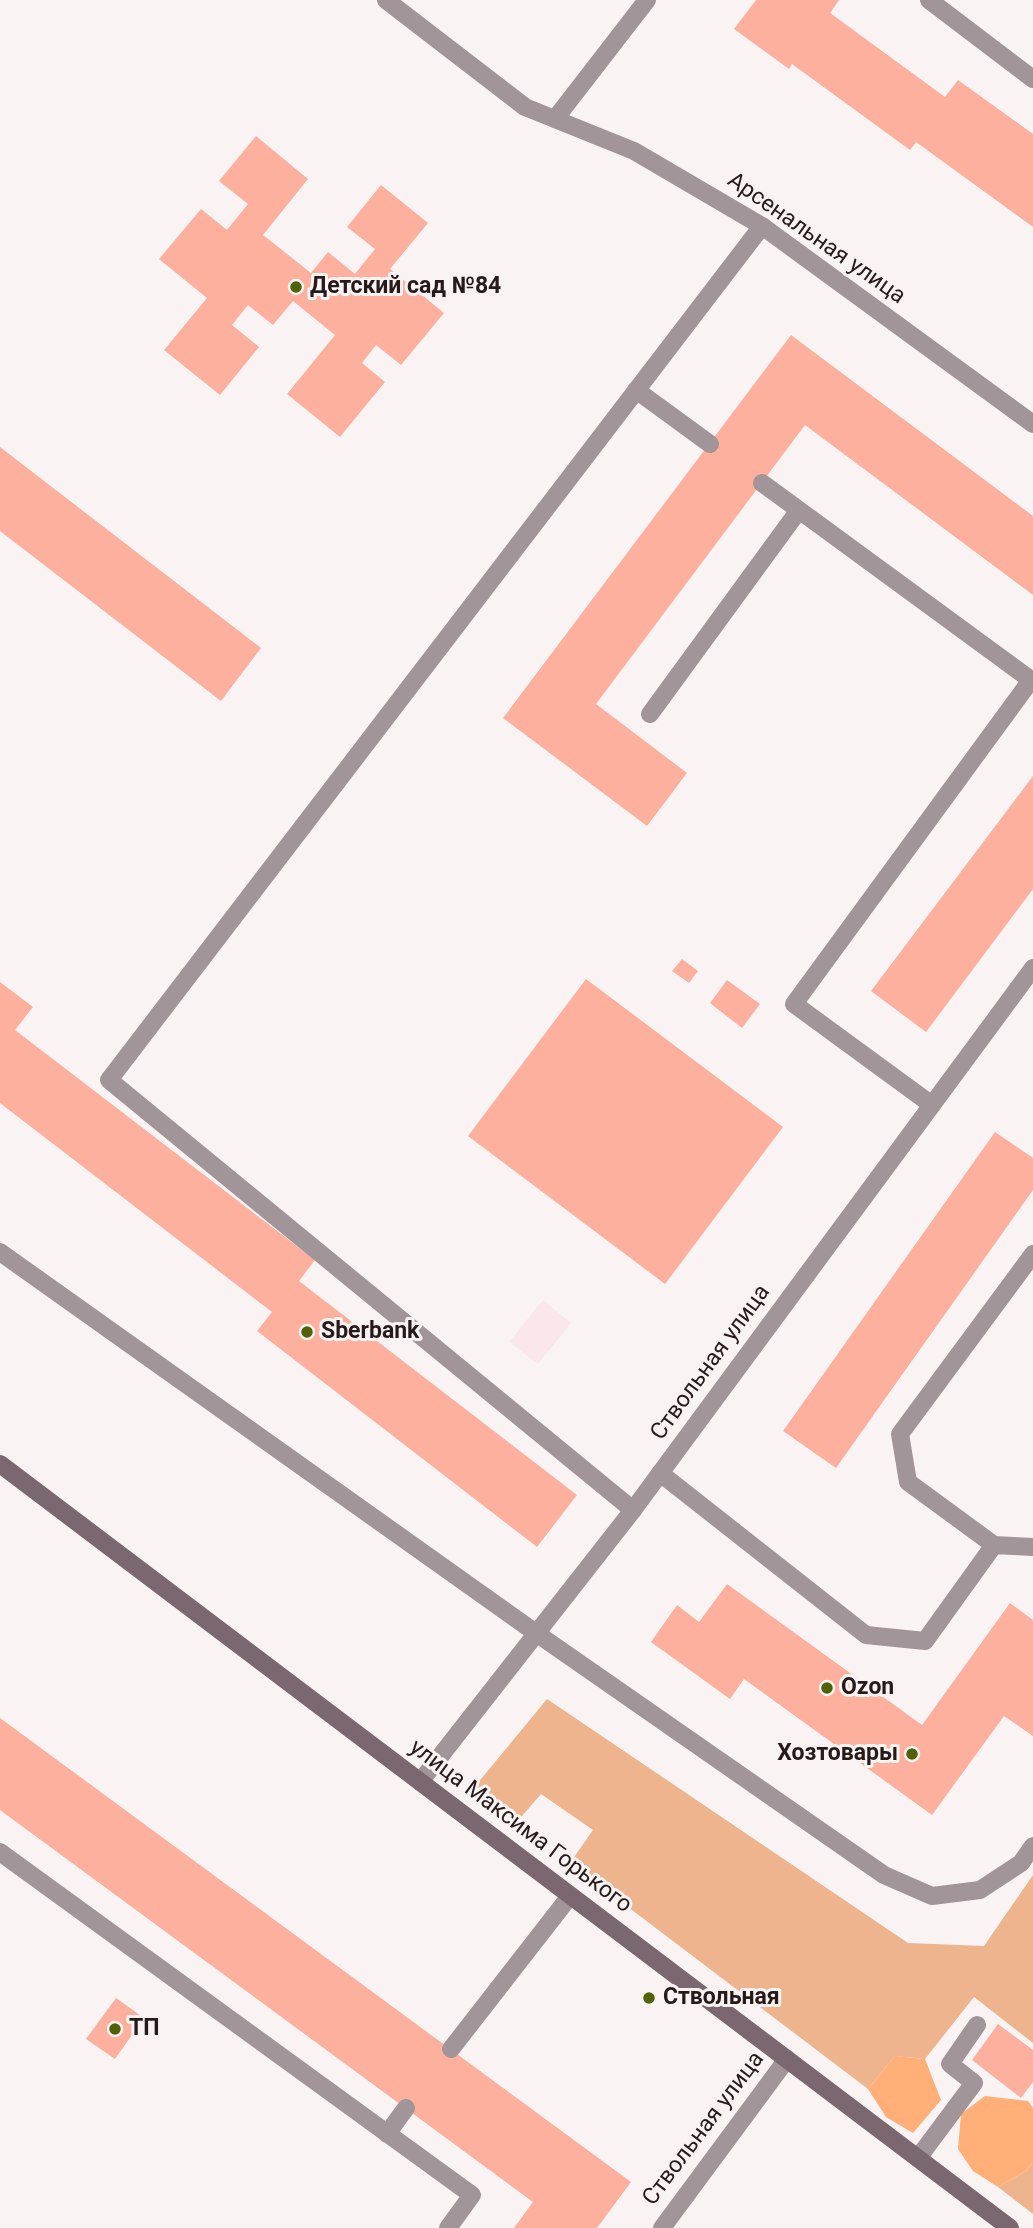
<!DOCTYPE html>
<html>
<head>
<meta charset="utf-8">
<style>
	body { margin:0 }
	canvas { display:block; background:#faf3f3 }
</style>
</head>
<body>
<canvas width="1033" height="2228"></canvas>
<script>
const context = document.querySelector('canvas').getContext('2d');
context.lineJoin = 'round';
function paint(path, color) {
  context.fillStyle = color;
  context.fill(path, 'evenodd');
}
function strokePath(path, color, width, dash) {
  context.strokeStyle = color;
  context.lineWidth = width;
  context.lineCap = dash ? 'butt' : 'round';
  context.setLineDash(dash || []);
  context.stroke(path);
}
function drawText(font, color, halo, rows, align = 'center') {
  context.font = font + ' Roboto,sans-serif';
  context.lineWidth = 6;
  context.setLineDash([]);
  context.textBaseline = 'middle';
  context.strokeStyle = halo;
  context.fillStyle = color;
  for (const [text, x, y, turn = 0] of rows) {
    context.save();
    context.translate(x, y);
    context.rotate((+turn || 0) * Math.PI / 180);
    context.textAlign = isNaN(turn) ? turn : align;
    if (halo) context.strokeText(text, 0, 0);
    context.fillText(text, 0, 0);
    context.restore();
  }
}
const built = new Path2D(`
	M543 1300 571 1323 538 1364 509 1342Z`);
const green = new Path2D(`
	M547 1699 908 1943 984 1946 1033 1875V2043L974 1997 925 2059 895 2056 868 2089 570 1863 593 1830 541 1794 516 1823 472 1790Z
	M1033 2162V2214L998 2187 1026 2171Z`);
const forest = new Path2D(`
	M895 2056 925 2059 941 2100 913 2133 886 2117 868 2089Z
	M985 2096 1028 2101 1033 2108V2162L1026 2171 998 2187 973 2171 958 2149 961 2114Z`);
const building = new Path2D(`
	M756 0H839L830 13 945 97 958 80 1033 134V227L916 142 910 150 792 64 789 69 734 29Z
	M256 136 308 179 263 235 311 273 328 252 355 274 375 249 347 227 381 185 428 223 390 269 444 313 401 365 376 345 362 363 385 382 340 437 287 394 335 335 293 301 273 325 248 305 232 325 259 347 220 395 164 350 207 298 159 259 201 209 227 230 248 204 219 181Z
	M791 335 1033 516V595L805 425 596 704 687 773 647 826 503 718Z
	M0 447 261 648 221 701 0 531Z
	M1033 776V889L926 1032 871 991Z
	M682 959 698 971 689 983 672 971Z
	M586 979 783 1127 665 1284 468 1136Z
	M727 980 760 1004 742 1028 710 1003Z
	M0 982 33 1007 15 1030 315 1260 299 1281 577 1495 537 1547 257 1331 272 1312 0 1103Z
	M995 1132 1033 1158V1190L836 1468 783 1431Z
	M727 1584 922 1725 1010 1603 1033 1620V1736L1004 1716 932 1815 744 1679 730 1699 651 1642 677 1605 699 1622Z
	M0 1718 631 2182 597 2228H514L533 2202 0 1810Z
	M116 1998 144 2018 115 2059 86 2039Z
	M998 2024 1033 2050V2082L1021 2098 972 2060Z`);
const lane = new Path2D(`
	M929 0 1033 79
	M555 119 647 0
	M636 390 710 444
	M762 483 799 510
	M650 714 799 510 1031 680 794 1004 932 1105
	M0 1252 536 1633 884 1875 932 1896 980 1890 1021 1863 1033 1846
	M660 1473 866 1635 925 1641 994 1545 908 1482 900 1434 1033 1254
	M633 1510 109 1080 762 226
	M994 1545 1033 1547
	M0 1852 472 2195 448 2228
	M451 2049 570 1896
	M387 2134 406 2108
	M918 2158 974 2083 950 2064 977 2025`);
const street = new Path2D(`
	M386 0 525 107 634 151 762 226 1033 424
	M420 1782 633 1510 1033 968
	M662 2228 787 2059`);
const secondary = new Path2D(`
	M0 1464 1010 2228`);
const markers = [
	[296,287,7,"#516105"],
	[307,1332,7,"#516105"],
	[827,1688,7,"#516105"],
	[912,1754,7,"#516105"],
	[649,1998,7,"#516105"],
	[115,2029,7,"#516105"]
];
const streetNames = [
	["Арсенальная улица",816,239,35],
	["Ствольная улица",711,1363,-54],
	["улица Максима Горького",520,1827,37],
	["Ствольная улица",704,2129,-53]
];
const poiNames = [
	["Детский сад №84",310,287],
	["Sberbank",321,1332],
	["Ozon",841,1688],
	["Хозтовары",898,1754,"right"],
	["Ствольная",663,1998],
	["ТП",129,2029]
];
paint(built, '#f9e7e9');
paint(green, '#eeb48d');
paint(forest, '#ffaf77');
paint(building, '#fdb09e');
strokePath(lane, '#a2959a', 18);
strokePath(street, '#a2959a', 18);
strokePath(secondary, '#7a676f', 18);
for (const [x, y, r, color] of markers) {
  const dot = new Path2D();
  dot.arc(x, y, r, 0, 2 * Math.PI);
  context.fillStyle = color;
  context.fill(dot);
  strokePath(dot, '#faf3f3', 2.5);
}
drawText('23px', '#271a1b', '#faf3f3', streetNames);
drawText('bold 23px', '#271a1b', '#faf3f3', poiNames, 'left');
</script>
</body>
</html>
